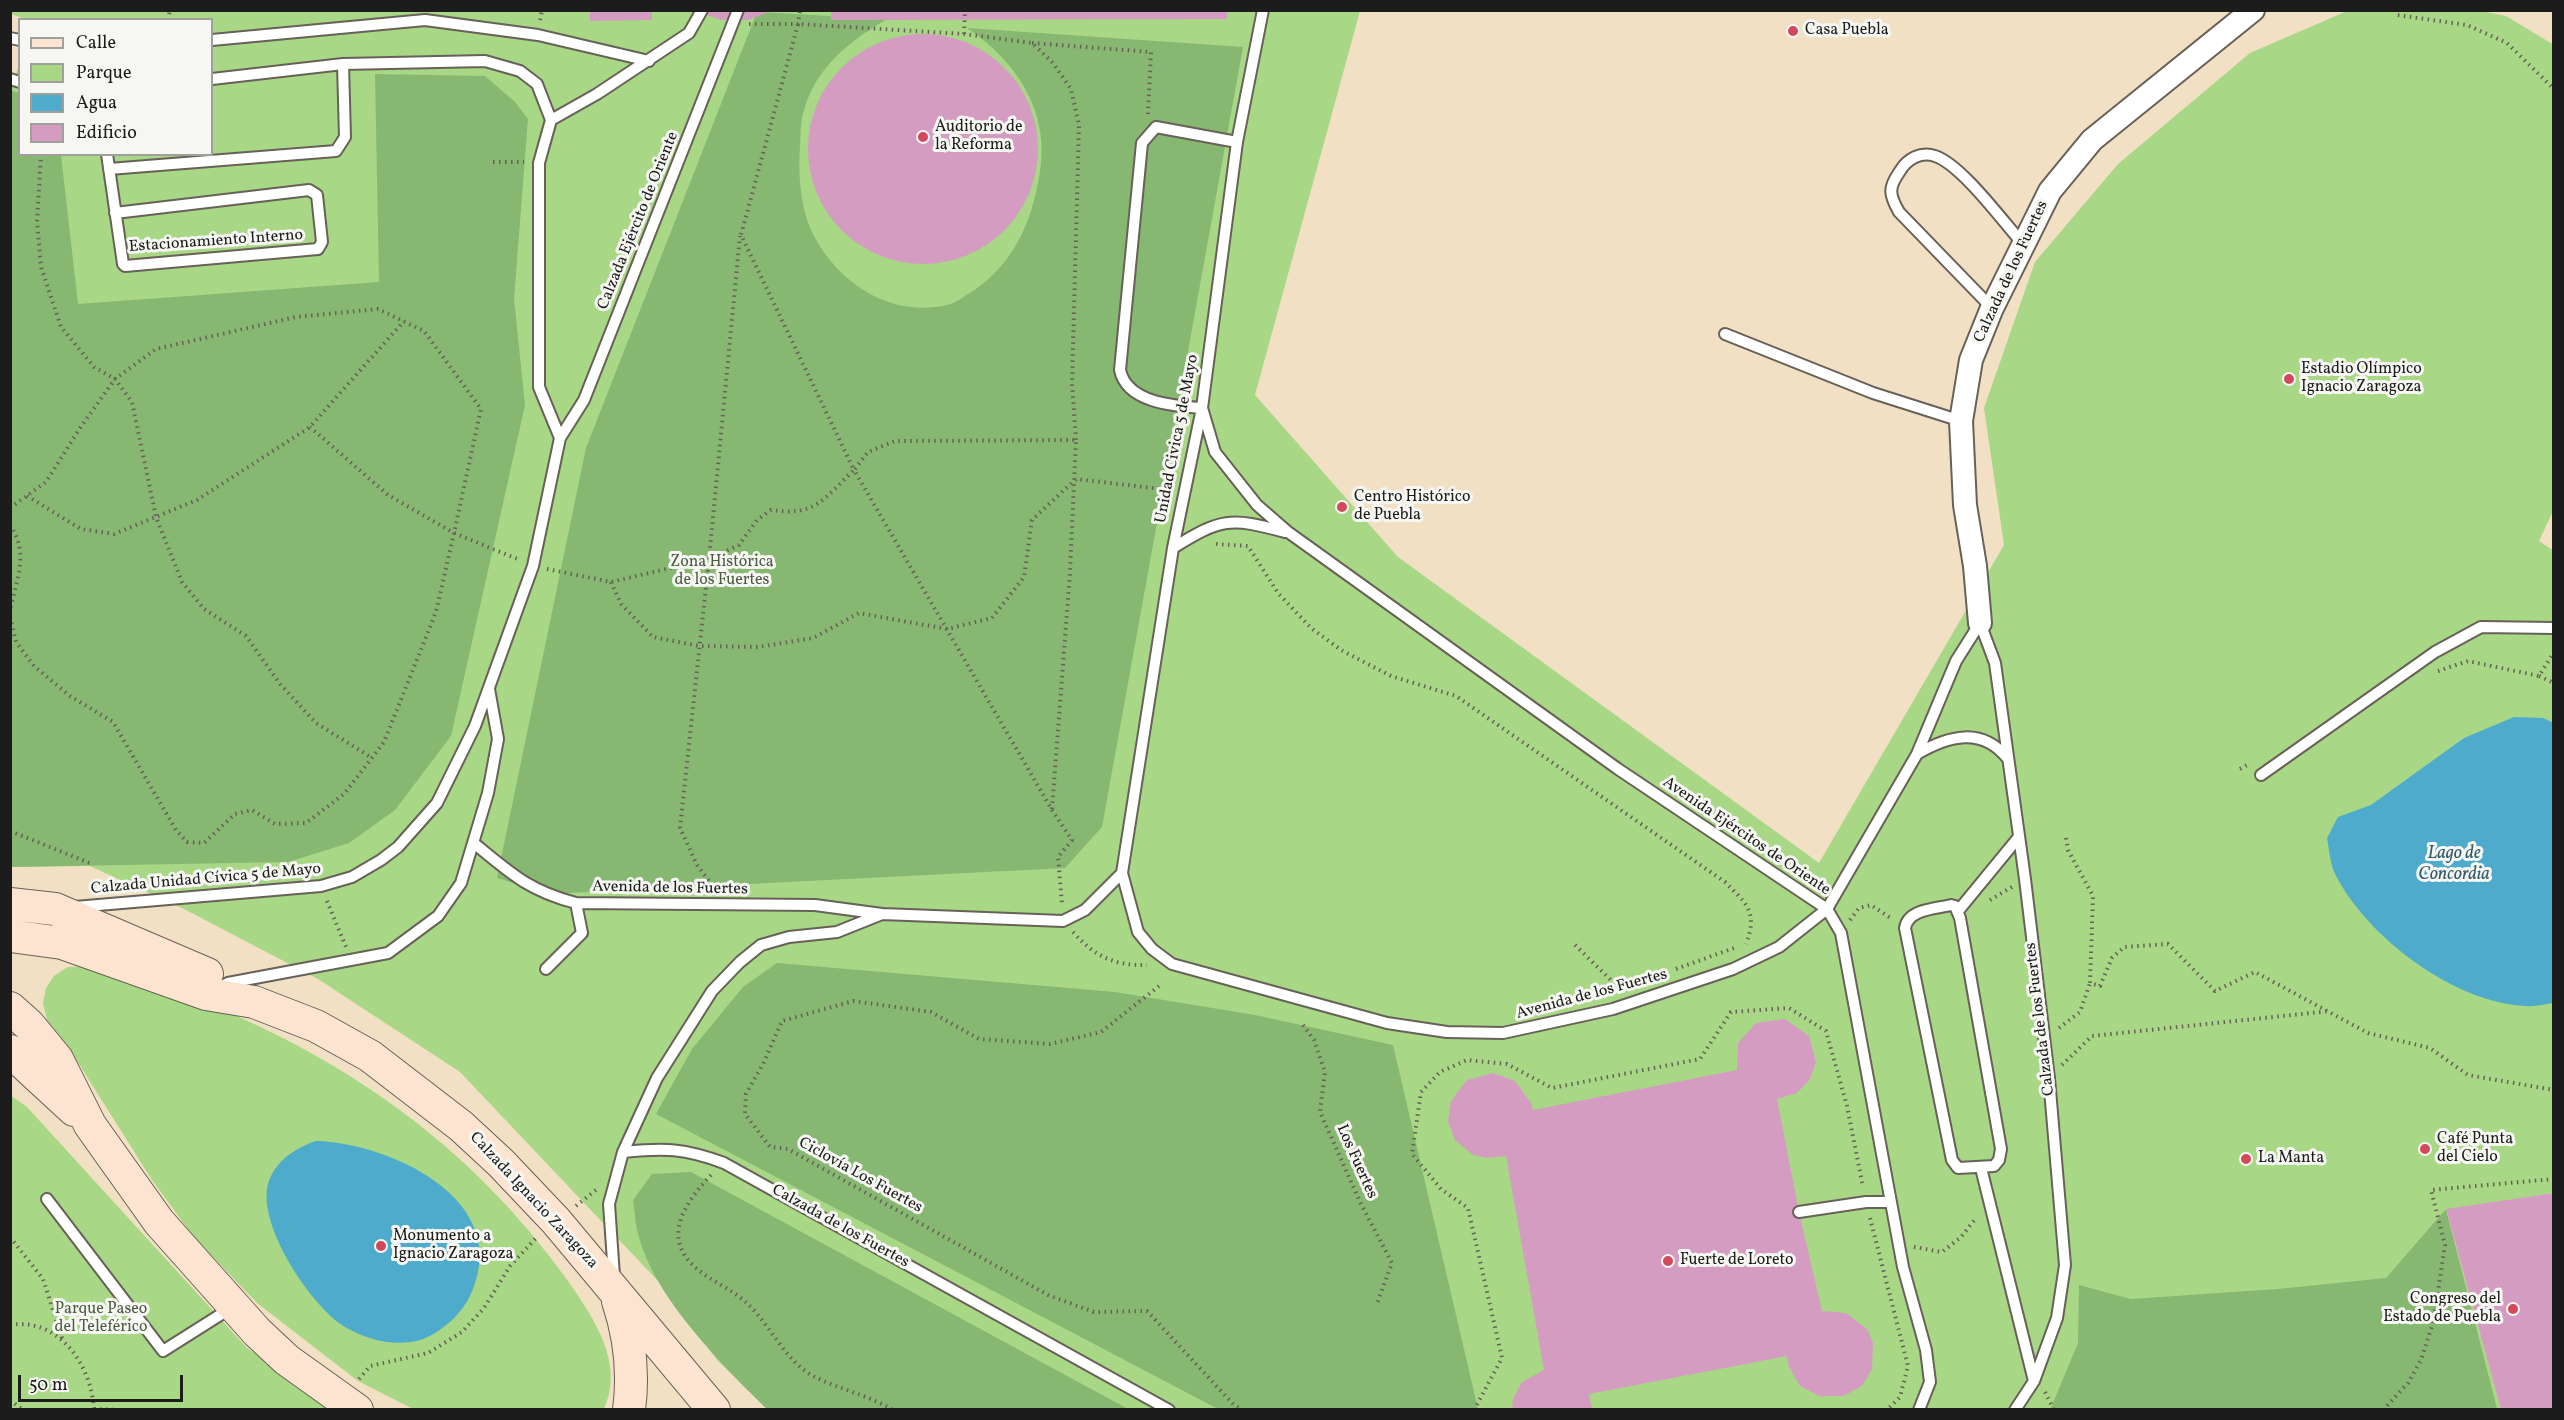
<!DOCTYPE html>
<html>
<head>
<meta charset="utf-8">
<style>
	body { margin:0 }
	#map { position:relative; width:2564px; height:1420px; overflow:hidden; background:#f2e0c5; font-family:Vollkorn,serif }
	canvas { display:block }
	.frame { position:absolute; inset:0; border:12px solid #1c1c1c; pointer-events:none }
	.legend { position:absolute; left:18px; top:18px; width:195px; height:138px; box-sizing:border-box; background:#f6f6f2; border:2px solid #9f9f9c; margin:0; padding:8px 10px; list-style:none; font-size:18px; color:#1c1c1c }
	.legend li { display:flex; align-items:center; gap:12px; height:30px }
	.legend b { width:30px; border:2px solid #9f9f9c }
	.scale { position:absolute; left:18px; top:1375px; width:165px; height:27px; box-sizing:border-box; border:3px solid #1c1c1c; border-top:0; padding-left:8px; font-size:18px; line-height:21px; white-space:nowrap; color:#1c1c1c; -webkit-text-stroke:4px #f6f6f2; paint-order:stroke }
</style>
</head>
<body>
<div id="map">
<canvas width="2564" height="1420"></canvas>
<div class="frame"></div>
<ul class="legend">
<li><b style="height:8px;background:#fde4d1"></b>Calle</li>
<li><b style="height:16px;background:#a8d785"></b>Parque</li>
<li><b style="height:16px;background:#4eabcc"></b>Agua</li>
<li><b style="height:16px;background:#d59cc1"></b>Edificio</li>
</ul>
<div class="scale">50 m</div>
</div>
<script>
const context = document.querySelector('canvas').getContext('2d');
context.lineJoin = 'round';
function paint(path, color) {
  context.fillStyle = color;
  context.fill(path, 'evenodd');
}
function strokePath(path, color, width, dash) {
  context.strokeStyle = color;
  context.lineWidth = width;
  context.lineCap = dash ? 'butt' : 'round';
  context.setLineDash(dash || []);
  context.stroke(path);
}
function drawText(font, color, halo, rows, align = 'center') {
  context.font = font + ' Vollkorn,serif';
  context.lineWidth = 6;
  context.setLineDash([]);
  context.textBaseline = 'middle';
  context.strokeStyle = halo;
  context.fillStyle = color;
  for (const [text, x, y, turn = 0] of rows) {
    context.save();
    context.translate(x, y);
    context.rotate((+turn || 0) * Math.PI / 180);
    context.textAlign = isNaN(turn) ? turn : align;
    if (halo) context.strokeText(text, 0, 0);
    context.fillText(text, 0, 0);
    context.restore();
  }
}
const green = new Path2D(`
	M2476 10 2506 16 2554 45V509L2539 541 2554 551V1193L2446 1210 2501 1409H767L717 1360 658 1281 460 1072 318 979 184 909 90 866 11 867V91L19 64 20 154H212V20H28L11 14 10 11H1360L1255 395 1398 557 1819 863 2004 545 1984 408 2035 262 2118 164 2250 53 2347 11Z
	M86 966C119 975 154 982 186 995 342 1055 470 1144 568 1281 594 1318 625 1364 604 1409H413L358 1381 257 1303 193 1236 152 1180 72 1053 47 1020 43 1003 46 988 54 976 68 967Z
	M10 1095 27 1107 247 1348 338 1409H11Z`);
const forest = new Path2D(`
	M757 12 887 19C851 40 816 67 804 110 800 121 801 134 800 146 798 172 800 205 811 230 836 283 892 320 951 304 957 302 964 296 970 293 1014 265 1032 222 1040 172 1050 111 1016 61 967 28L1243 47 1102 827 1065 868 550 894 497 878 586 448Z
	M375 74 485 76 515 102 528 119 514 299 525 405 451 736 395 810 349 843 288 862 11 867 12 91 19 93 20 154 61 155 78 304 379 282Z
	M777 963 1115 992 1255 1015 1393 1045 1478 1409H1218L656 1114 692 1049 743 987Z
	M691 1172 1128 1409H767C723 1366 655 1298 639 1237 635 1225 635 1212 633 1200L652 1174Z
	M2446 1209 2497 1409 2050 1410 2078 1343 2079 1285 2131 1299 2278 1289 2386 1278Z`);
const water = new Path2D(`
	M2514 717 2543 718 2554 723 2553 1003C2545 1004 2535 1007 2526 1006 2454 1003 2367 937 2335 874 2330 863 2329 849 2327 838L2338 817 2371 805 2464 738Z
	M316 1141C389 1143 510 1198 473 1289 465 1311 445 1330 423 1339 397 1348 367 1340 345 1327 311 1306 261 1230 267 1189 271 1164 294 1148 316 1141Z`);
const building = new Path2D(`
	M590 10H652V20L590 21Z
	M693 10 772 11 748 20H721Z
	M831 10H1227V19L831 20Z
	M808 149a115 115 0 1 1 230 0a115 115 0 1 1-230 0Z
	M1785 1019 1809 1036 1816 1062 1810 1079 1797 1093 1777 1099 1799 1212 1822 1311 1846 1313 1867 1329 1873 1343 1872 1369 1862 1386 1843 1396H1819L1800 1386 1789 1367 1787 1356 1589 1394 1592 1410H1512L1513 1399 1522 1382 1544 1370 1506 1156 1487 1158 1473 1155 1455 1140 1448 1121 1451 1101 1467 1080 1493 1073 1515 1081 1531 1103 1533 1110 1737 1070 1738 1043 1756 1023Z
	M2554 1193V1410H2501L2446 1209Z`);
const path = new Path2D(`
	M2396 10 2397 15 2467 25 2507 43 2554 89
	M168 20 170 10
	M540 20 542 10
	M749 24H798L800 10
	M964 34 965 10
	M1032 43 1151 52 1148 114
	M41 154 37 222 41 267 61 327 94 367 115 379 132 402 156 517 182 582 204 609 246 636 280 684 316 723 372 758
	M493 162H524
	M27 496 81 529 114 534 197 500 310 427 404 321
	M10 508 46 482 80 428 115 379 156 349 296 317 378 309 424 331 481 409 454 533 520 560
	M10 525C30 555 16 579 10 611
	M1216 544 1248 546 1278 593 1311 628 1341 650 1391 676 1456 696 1725 882C1747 904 1758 912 1746 944
	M547 569 611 582 709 559 739 545 757 520 771 510C816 517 824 498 854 470L1052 810 1072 840 1058 857 1062 904
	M611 582 621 604 653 637 700 646 758 647 813 638 859 613 947 629 992 618 1024 577 1032 520 1076 479 1170 490
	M10 617 16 642 34 666 70 696 113 722 176 830 187 842 204 843 235 814 252 810 275 824 306 823 344 794 384 742 436 612 454 533 388 495 310 427
	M2438 671 2468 661 2539 676 2554 652
	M2539 676 2554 683
	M2240 769 2249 764
	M1052 809 1070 573 1076 440 895 441 868 452 854 470 741 235 798 24 964 34 1032 43 1053 63 1071 89 1079 125 1072 383 1076 440
	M10 831 92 864
	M2066 838 2068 850 2093 896 2090 983 2100 986 2112 958 2124 947 2168 944 2215 991 2255 972 2368 1033 2430 1048 2468 1075 2554 1090
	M716 890 697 865 680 828 709 559 740 236
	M1990 900 2012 887
	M327 901 346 947
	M1850 920 1859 908 1871 905 1892 919
	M1073 932C1094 956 1114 966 1147 965
	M1575 945 1617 986
	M1676 969 1734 948
	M1159 986 1101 1032 1050 1044 979 1039 931 1012 853 1001 782 1021 763 1064 746 1094 745 1114 770 1147 788 1149 1048 1295 1094 1312 1147 1311 1234 1405 1243 1410
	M1596 994 1666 972
	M1303 1025 1314 1040 1325 1072 1320 1112 1361 1204 1392 1263 1376 1306
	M2059 1028 2080 1012 2090 983
	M2062 1065 2092 1036 2330 1011
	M711 1175C686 1202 660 1237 696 1268 712 1282 734 1290 749 1305 771 1327 785 1360 813 1376 838 1389 868 1395 893 1410
	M576 1206 596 1190
	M1870 1218 1908 1366 1900 1397 1887 1410
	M10 1237 43 1279 63 1341
	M1914 1247 1942 1252 1961 1237 1976 1218
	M10 1325C60 1317 92 1367 94 1410
	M359 1379 370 1366 428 1353 462 1332 484 1308 510 1266 537 1237
	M2045 1392 2054 1410
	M10 1400 23 1410
	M94 1409 120 1410
	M1474 1410 1502 1358 1468 1208 1441 1189 1412 1154 1421 1092 1440 1072 1467 1060 1507 1064 1552 1088 1700 1059 1731 1012 1789 1008 1826 1031 1847 1106 1863 1187
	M2383 1410 2408 1383 2421 1360 2433 1323 2445 1245 2431 1190 2554 1179`);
const lane = new Path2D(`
	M1263 10 1237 142 1202 408 1173 548 1122 873 1138 932 1152 949 1172 964 1387 1023 1447 1032 1503 1033 1613 1009 1733 969 1779 947 1827 909 1917 754 1956 661 1980 623
	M10 38 20 40
	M212 40 425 20 538 35 649 61
	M10 79 20 82
	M212 79 343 64 485 61 520 71 537 84 551 120
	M1237 142 1156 127 1142 143 1120 370C1127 403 1174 406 1202 408L1215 452 1257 505 1288 532 1618 769 1827 909 1841 933 1903 1267 1926 1350 1930 1382 1919 1410
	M107 154 123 264 125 266 318 249 322 242 317 195 309 190 115 213
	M109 169 336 151 345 137 343 64
	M1992 308 1899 212C1889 194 1888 188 1900 171 1907 159 1921 151 1935 156 1962 165 2004 223 2024 245
	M1725 334 1873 393 1961 421
	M560 438 584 400 738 10
	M1173 548C1221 518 1230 517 1285 532
	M1980 623 1995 663 2025 879 2049 1078 2065 1265 2057 1318 2034 1381 2015 1410
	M1917 754C1948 736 1982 726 2008 759
	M2261 775 2435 652 2481 627 2554 628
	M475 844C511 874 530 891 576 903L815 905 882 914
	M1951 905 1955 906 1960 918 2001 1149 1999 1160 1994 1166 1958 1168 1952 1160 1905 928C1908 909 1935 909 1951 905Z
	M75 907 321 886 352 877 381 860 398 847 437 803 475 726 533 566 560 438 539 387V163L551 120 597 94 689 33 702 10
	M1958 911 2018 838
	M546 969 582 933 576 903
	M220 987 228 983 388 953 438 916 461 883 488 793 498 739 489 689
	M623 1152 657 1078 712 991 740 962 761 945 789 937 837 932 882 914 1063 921 1085 910 1122 873
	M1981 1168 2034 1381
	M47 1199 163 1351 231 1308
	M1799 1212 1866 1202H1889
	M614 1276 609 1204 623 1152C665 1148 684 1148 724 1163L1169 1410`);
const street = new Path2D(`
	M1980 623 1975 566 1965 505 1961 421 1971 360 1992 308 2050 191 2092 140 2253 10`);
const secondary = new Path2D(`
	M10 904 55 909 207 974
	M10 936 62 943 206 994 254 1002 316 1026 370 1056 461 1126 501 1163 556 1221 714 1410
	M10 1008 29 1025 57 1059 90 1125 159 1222 257 1332 287 1360 357 1410
	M10 1051 74 1110
	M618 1301C630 1337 634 1372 629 1410`);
const markers = [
	[1793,31,6,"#d1495b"],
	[923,137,6,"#d1495b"],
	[2289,379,6,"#d1495b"],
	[1342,507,6,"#d1495b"],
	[2425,1149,6,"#d1495b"],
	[2246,1159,6,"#d1495b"],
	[381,1246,6,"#d1495b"],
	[1668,1261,6,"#d1495b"],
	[2513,1309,6,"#d1495b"]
];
const poiNames = [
	["Casa Puebla",1805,31],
	["Auditorio de",935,128],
	["la Reforma",935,146],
	["Estadio Olímpico",2301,370],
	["Ignacio Zaragoza",2301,388],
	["Centro Histórico",1354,498],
	["de Puebla",1354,516],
	["Café Punta",2437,1140],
	["del Cielo",2437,1158],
	["La Manta",2258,1159],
	["Monumento a",393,1237],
	["Ignacio Zaragoza",393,1255],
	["Fuerte de Loreto",1680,1261],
	["Congreso del",2501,1300,"right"],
	["Estado de Puebla",2501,1318,"right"]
];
const streetNames = [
	["Calzada Ejército de Oriente",639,221,-68],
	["Estacionamiento Interno",216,242,-4],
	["Calzada de los Fuertes",2012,272,-65],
	["Unidad Civica 5 de Mayo",1178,439,-79],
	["Avenida Ejércitos de Oriente",1746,837,34],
	["Calzada Unidad Cívica 5 de Mayo",206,880,-5],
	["Avenida de los Fuertes",670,889,1],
	["Avenida de los Fuertes",1592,995,-15],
	["Calzada de los Fuertes",2041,1019,-97],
	["Los Fuertes",1356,1162,66],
	["Ciclovía Los Fuertes",860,1176,29],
	["Calzada Ignacio Zaragoza",533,1201,47],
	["Calzada de los Fuertes",840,1227,29]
];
const parkNames = [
	["Zona Histórica",722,563],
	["de los Fuertes",722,581],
	["Parque Paseo",101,1310],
	["del Teleférico",101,1328]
];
const waterNames = [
	["Lago de",2454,855],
	["Concordia",2454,876]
];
paint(green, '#a8d785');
paint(forest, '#86b872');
paint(water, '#4eabcc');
paint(building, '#d59cc1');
strokePath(lane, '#676157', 14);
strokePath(street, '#676157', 26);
strokePath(secondary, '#676157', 34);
strokePath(path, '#676157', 4, [1.5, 4.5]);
strokePath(lane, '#fff', 10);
strokePath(street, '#fff', 22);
strokePath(secondary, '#fde4d1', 32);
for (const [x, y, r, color] of markers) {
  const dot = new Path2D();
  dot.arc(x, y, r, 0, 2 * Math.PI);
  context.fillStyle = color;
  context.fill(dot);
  strokePath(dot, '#f6f6f2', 2);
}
drawText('16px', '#1c1c1c', '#f6f6f2', poiNames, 'left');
drawText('16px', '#1c1c1c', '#f6f6f2', streetNames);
drawText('16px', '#4d5d41', '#f6f6f2', parkNames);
drawText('italic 18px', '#325c6b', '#f6f6f2', waterNames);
</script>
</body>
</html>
